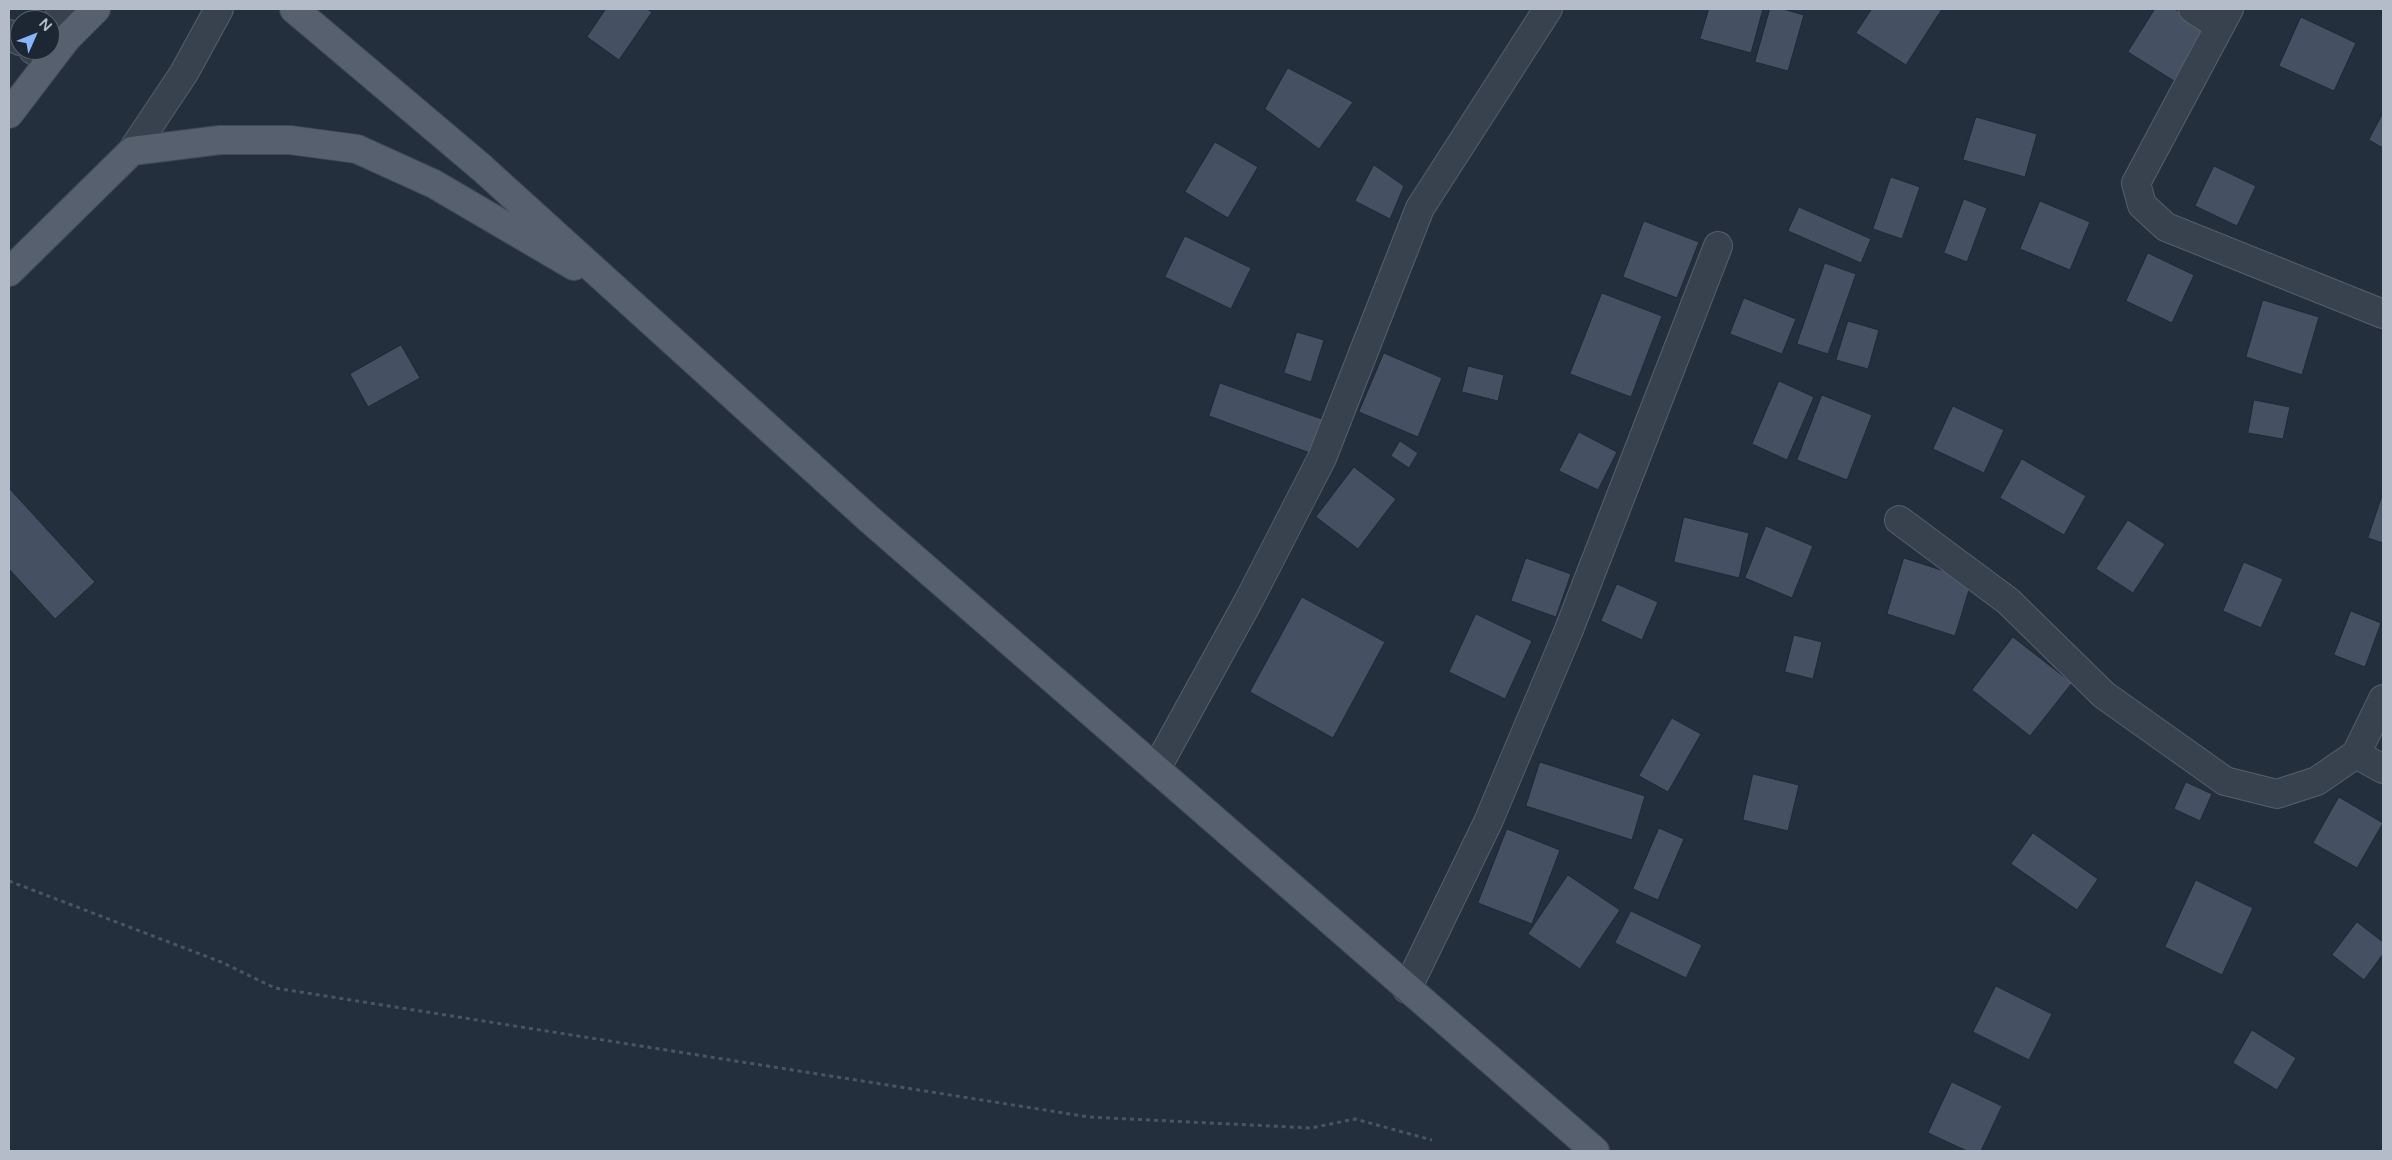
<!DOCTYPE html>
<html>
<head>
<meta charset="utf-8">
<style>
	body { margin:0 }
	#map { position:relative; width:2392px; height:1160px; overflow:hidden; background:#242f3e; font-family:"Varela Round",sans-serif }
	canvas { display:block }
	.frame { position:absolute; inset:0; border:10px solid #b4bcc9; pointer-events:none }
	.north { position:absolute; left:10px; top:10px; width:50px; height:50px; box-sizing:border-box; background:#1d2633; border:1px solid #59626f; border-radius:50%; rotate:46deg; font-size:14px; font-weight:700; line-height:20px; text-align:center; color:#b4bcc9 }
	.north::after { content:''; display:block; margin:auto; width:18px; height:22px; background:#8ab4f8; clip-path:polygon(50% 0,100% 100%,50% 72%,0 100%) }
</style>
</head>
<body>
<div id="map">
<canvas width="2392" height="1160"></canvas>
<div class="frame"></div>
<div class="north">N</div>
</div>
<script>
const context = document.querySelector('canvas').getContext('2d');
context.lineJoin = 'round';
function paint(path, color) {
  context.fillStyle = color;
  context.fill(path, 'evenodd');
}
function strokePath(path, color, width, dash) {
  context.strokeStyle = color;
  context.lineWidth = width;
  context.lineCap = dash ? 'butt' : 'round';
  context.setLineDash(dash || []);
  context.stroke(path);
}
const building = new Path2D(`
	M606 9H647L652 12 619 60 587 37Z
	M1709 9H1763L1751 53 1700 39Z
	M1770 9H1783L1804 15 1788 71 1755 62Z
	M1872 9H1942L1906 65 1856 33Z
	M2155 9H2175L2207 29 2174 81 2128 52Z
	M2301 17 2356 43 2334 91 2279 66Z
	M1288 68 1353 102 1319 149 1265 109Z
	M2383 113V148L2369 140Z
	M1976 117 2037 134 2025 177 1963 160Z
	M1215 142 1258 167 1228 218 1185 192Z
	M1374 165 1404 186 1390 219 1355 201Z
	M2214 166 2256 186 2237 226 2195 206Z
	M1891 177 1920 187 1902 239 1873 229Z
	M1964 199 1987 208 1967 262 1944 253Z
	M2040 201 2090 222 2070 270 2020 249Z
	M1799 207 1871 239 1861 263 1788 231Z
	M1644 221 1699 242 1677 298 1623 277Z
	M1185 236 1251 268 1231 309 1165 277Z
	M2148 253 2194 275 2172 323 2126 301Z
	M1825 263 1856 274 1828 354 1797 344Z
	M1602 293 1662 316 1631 397 1570 374Z
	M1744 298 1796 319 1782 354 1730 334Z
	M2263 300 2319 317 2302 375 2246 357Z
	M1848 321 1879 330 1868 369 1836 360Z
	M1297 332 1324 340 1311 382 1284 373Z
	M401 345 420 378 368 407 350 374Z
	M1384 353 1442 378 1418 437 1359 412Z
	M1468 366 1504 375 1498 401 1462 392Z
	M1779 381 1814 397 1787 460 1752 444Z
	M1220 383 1322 419 1310 453 1209 416Z
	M1822 395 1872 415 1847 480 1797 460Z
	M2254 400 2290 407 2283 439 2248 433Z
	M1953 406 2004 430 1984 473 1933 449Z
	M1579 432 1617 452 1598 490 1559 471Z
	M1400 441 1418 453 1409 468 1391 456Z
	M2022 459 2086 496 2064 535 2000 498Z
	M1354 467 1396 499 1358 549 1316 517Z
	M9 488 95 582 55 619 9 569Z
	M2383 493V543L2368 538Z
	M1684 517 1749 533 1739 578 1674 562Z
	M2128 520 2165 544 2133 593 2096 569Z
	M1766 526 1813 546 1792 598 1745 578Z
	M1526 558 1571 574 1556 617 1511 601Z
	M1904 558 1972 580 1955 636 1887 614Z
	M2244 562 2283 579 2261 628 2223 611Z
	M1617 584 1658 602 1642 640 1601 621Z
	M1302 597 1385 642 1333 738 1250 692Z
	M2351 611 2381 623 2365 667 2334 655Z
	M1476 614 1532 641 1505 699 1449 672Z
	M1794 635 1822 642 1813 679 1785 672Z
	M2013 637 2072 683 2030 736 1972 690Z
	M1672 718 1701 734 1668 792 1639 776Z
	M1540 762 1645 796 1632 840 1526 806Z
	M1753 774 1799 785 1788 831 1743 820Z
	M2186 782 2212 794 2200 821 2174 809Z
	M2339 797 2383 823 2357 868 2313 843Z
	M1659 828 1684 839 1658 900 1633 889Z
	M1507 829 1560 850 1532 924 1478 903Z
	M2033 833 2098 879 2077 910 2011 864Z
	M1568 875 1620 910 1580 969 1528 934Z
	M2196 880 2253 908 2222 975 2165 947Z
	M1631 911 1702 945 1686 978 1615 943Z
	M2357 922 2383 942V954L2364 980 2332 955Z
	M1996 986 2052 1014 2029 1060 1973 1032Z
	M2252 1030 2296 1058 2277 1090 2233 1063Z
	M1952 1082 2002 1106 1981 1151H1967L1928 1133Z`);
const path = new Path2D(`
	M9 881 221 962 275 988 1089 1117 1311 1128 1355 1119 1432 1140`);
const minor = new Path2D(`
	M60 9 67 38
	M2193 9 2218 25
	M2229 9 2136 183 2142 205 2166 227 2383 314
	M9 34 20 41
	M33 50 49 60
	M132 151 184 73 219 9
	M1899 520 2008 601 2104 695 2225 781 2277 794 2317 781 2356 754 2383 699
	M2356 754 2383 769
	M1156 769 1249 600 1322 458 1420 208 1548 9
	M1407 989 1488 822 1568 632 1718 246`);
const major = new Path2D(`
	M294 9 482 168 869 519 1595 1151
	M9 114 67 38 96 9
	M9 272 132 151 220 140H290L357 149 434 184 574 266`);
paint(building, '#455162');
strokePath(building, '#1f2835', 1);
strokePath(minor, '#565f6c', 30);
strokePath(major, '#414a57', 30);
strokePath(path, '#44595c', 3, [4, 4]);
strokePath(minor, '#38414e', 28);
strokePath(major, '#56606e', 28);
</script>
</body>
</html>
